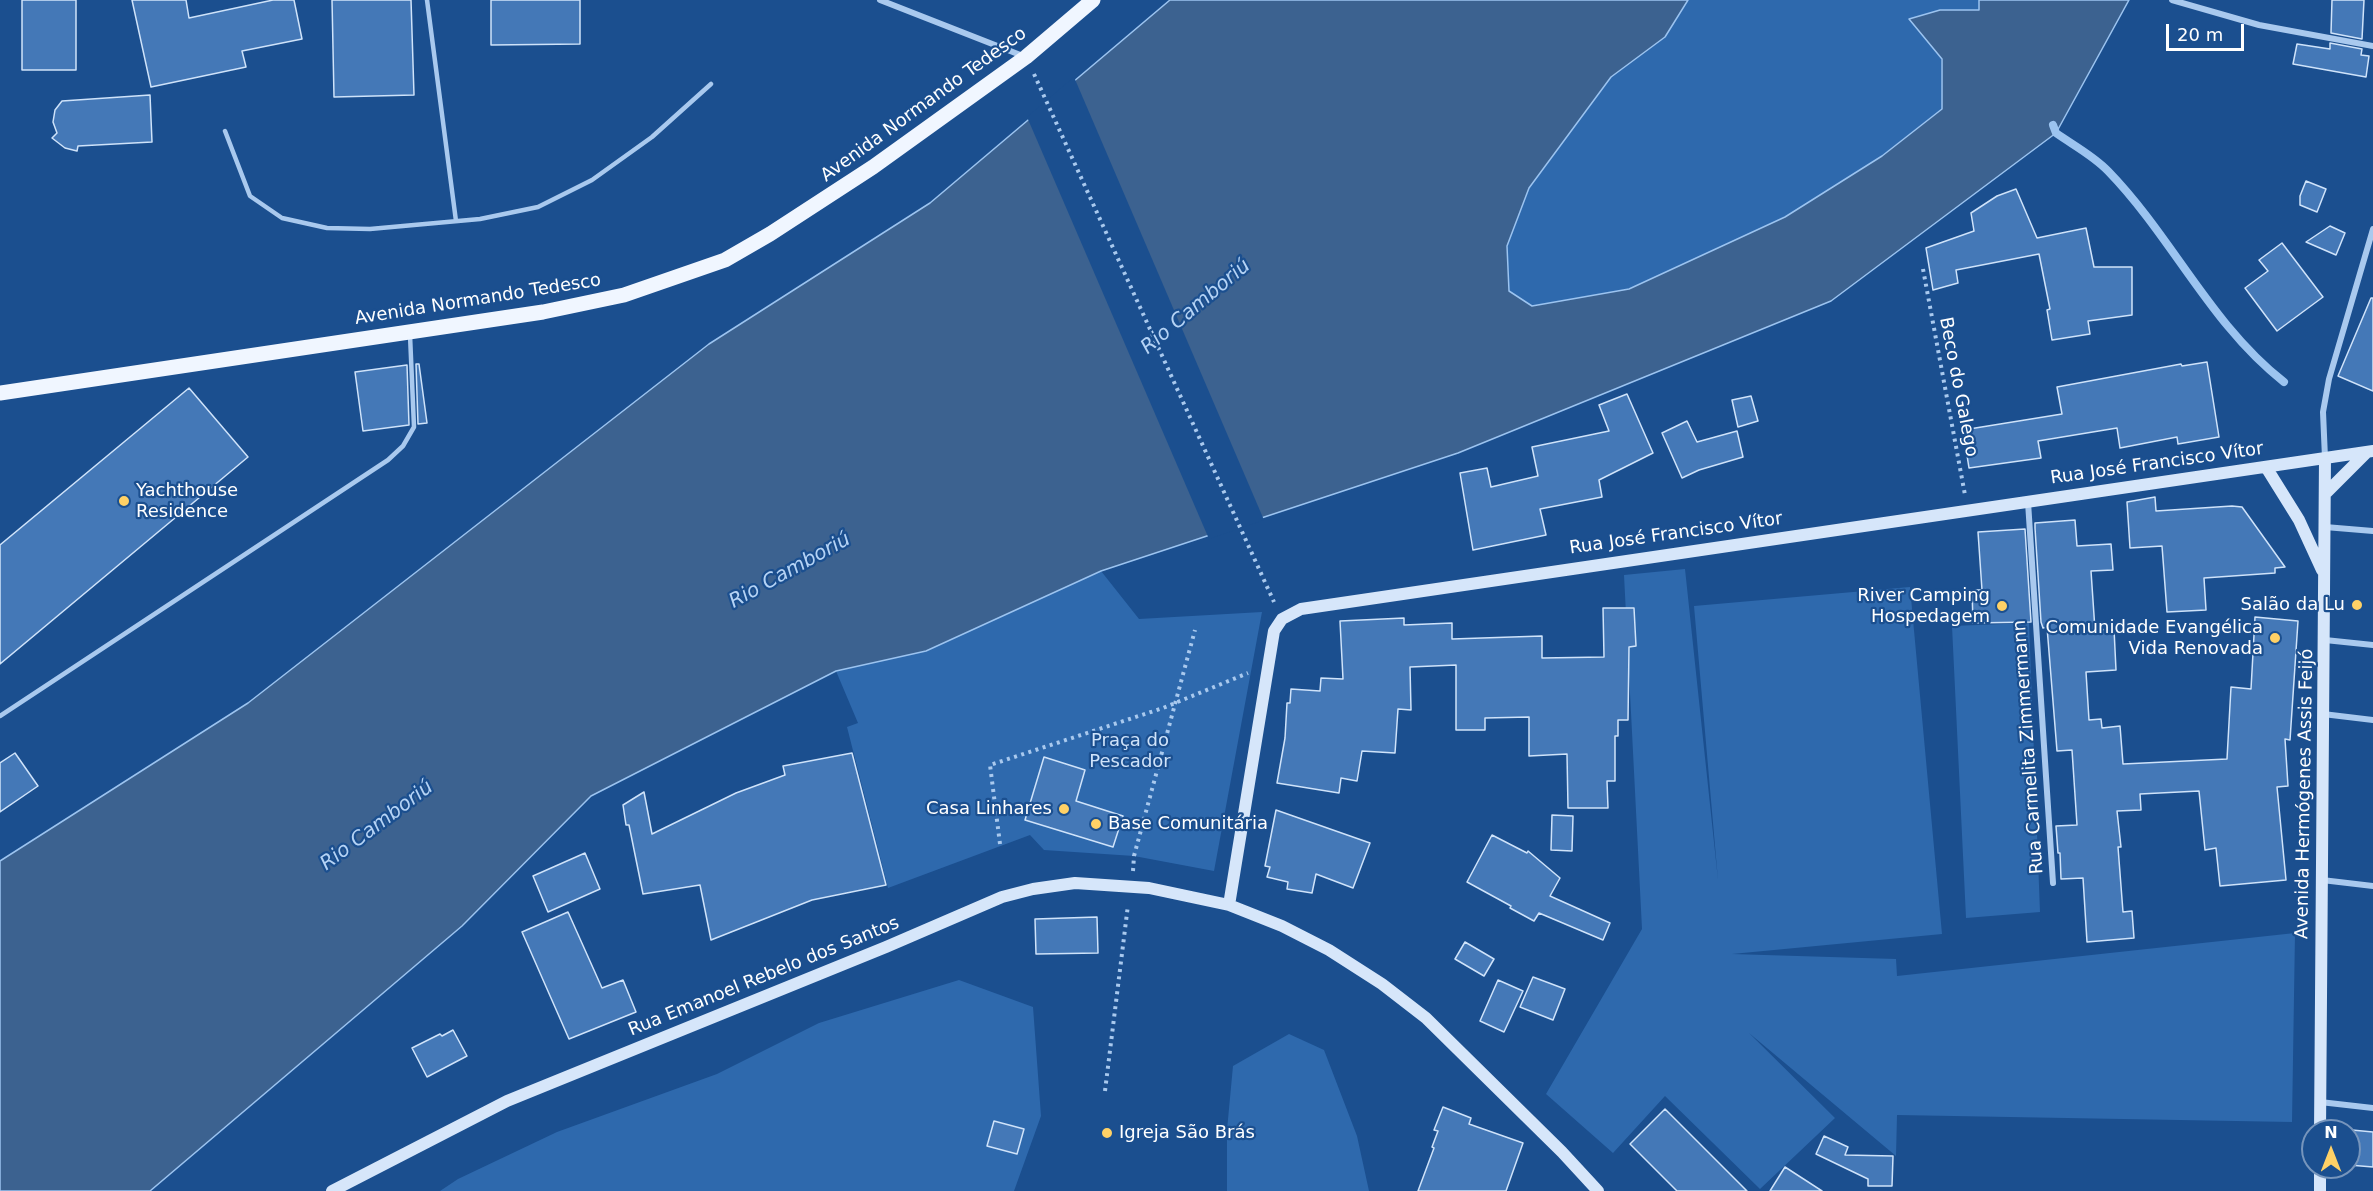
<!DOCTYPE html>
<html>
<head>
<meta charset="utf-8">
<style>
	body { margin:0 }
	#map { position:relative; width:2373px; height:1191px; overflow:hidden; background:#1b4f8f; font-family:"DejaVu Sans",sans-serif }
	canvas { display:block }
	.north { position:absolute; left:2301px; top:1119px; width:60px; height:60px; box-sizing:border-box; background:#1b4f8f; border:2px solid #7695bc; border-radius:50%; rotate:0deg; font-size:16px; font-weight:700; line-height:24px; text-align:center; color:#fff }
	.north::after { content:''; display:block; margin:auto; width:21px; height:27px; background:#ffd166; clip-path:polygon(50% 0,100% 100%,50% 72%,0 100%) }
	.scale { position:absolute; left:2166px; top:24px; width:78px; height:27px; box-sizing:border-box; border:3px solid #fff; border-top:0; padding-left:8px; font-size:18px; line-height:21px; white-space:nowrap; color:#fff; -webkit-text-stroke:4px #1b4f8f; paint-order:stroke }
</style>
</head>
<body>
<div id="map">
<canvas width="2373" height="1191"></canvas>
<div class="north">N</div>
<div class="scale">20 m</div>
</div>
<script>
const context = document.querySelector('canvas').getContext('2d');
context.lineJoin = 'round';
function paint(path, color) {
  context.fillStyle = color;
  context.fill(path, 'evenodd');
}
function strokePath(path, color, width, dash) {
  context.strokeStyle = color;
  context.lineWidth = width;
  context.lineCap = dash ? 'butt' : 'round';
  context.setLineDash(dash || []);
  context.stroke(path);
}
function drawText(font, color, halo, rows, align = 'center') {
  context.font = font + ' "DejaVu Sans",sans-serif';
  context.lineWidth = 4.5;
  context.setLineDash([]);
  context.textBaseline = 'middle';
  context.strokeStyle = halo;
  context.fillStyle = color;
  for (const [text, x, y, turn = 0] of rows) {
    context.save();
    context.translate(x, y);
    context.rotate((+turn || 0) * Math.PI / 180);
    context.textAlign = isNaN(turn) ? turn : align;
    if (halo) context.strokeText(text, 0, 0);
    context.fillText(text, 0, 0);
    context.restore();
  }
}
const green = new Path2D(`
	M1688 0H1979V10H1940L1942 109 1882 156 1785 217 1629 289 1532 306 1509 291 1507 246 1529 188 1611 77 1665 37Z
	M1685 569 1718 880 1694 606 1910 587 1942 934 1732 954 1896 959 1897 976 2295 933 2292 1122 1897 1115 1896 1156 1749 1033 1835 1118 1760 1189 1665 1096 1613 1153 1546 1094 1642 929 1624 575Z
	M1101 571 1139 619 1262 612 1214 871 1134 856 1044 850 1030 835 888 888 847 727 858 723 836 671 926 651Z
	M2029 623 2040 912 1966 918 1952 626Z
	M959 980 1033 1007 1041 1116 1014 1191H440L458 1179 557 1132 717 1074 819 1023Z
	M1289 1034 1324 1050 1357 1136 1369 1191H1227V1130L1233 1066Z`);
const water = new Path2D(`
	M1170 0H1688L1665 37 1611 77 1529 188 1507 246 1509 291 1532 306 1629 289 1785 217 1882 156 1942 109V59L1909 19 1940 10H1979V0H2129L2056 133 1831 301 1458 453 1101 571 926 651 836 671 591 796 462 926 150 1191H0V861L248 703 709 344 930 203Z`);
const pier = new Path2D(`
	M1074 77 1264 520 1209 539 1027 117Z`);
const stream = new Path2D(`
	M2053 125 2056 133C2073 145 2094 156 2108 171 2173 238 2210 324 2284 382`);
const building = new Path2D(`
	M22 0H76V70H22Z
	M132 0H186L189 18 273 0H294L302 39 242 51 246 67 151 87Z
	M332 0H411L414 95 334 97Z
	M491 0H580V44L491 45Z
	M2332 0H2364L2362 39 2331 33Z
	M2330 43 2362 49 2361 55 2369 56 2366 77 2293 64 2297 44 2330 49Z
	M150 95 152 142 78 146 77 151 65 148 52 138 57 133 53 122 55 110 62 101Z
	M2306 181 2326 189 2317 212 2300 205V196Z
	M2016 189 2037 238 2086 228 2094 267H2132V315L2088 321 2090 334 2052 340 2047 310 2050 309 2039 254 1956 270 1958 283 1933 290 1926 248 1974 231 1971 213 1997 196Z
	M2330 226 2345 233 2336 255 2306 242Z
	M2282 243 2323 297 2277 331 2245 288 2268 271 2259 260Z
	M2371 298H2373V391L2338 376Z
	M2207 362 2219 437 2178 444 2177 437 2120 448 2117 428 2038 441 2041 458 1969 468 1963 430 2062 414 2057 387 2181 364 2182 366Z
	M416 364H419L427 423 418 424Z
	M407 365 409 425 363 431 355 372Z
	M189 388 248 457 0 664V545Z
	M1627 394 1653 453 1599 480 1602 497 1540 509 1546 535 1473 550 1460 473 1487 468 1491 487 1538 476 1532 447 1609 431 1599 405Z
	M1751 396 1758 421 1738 427 1732 400Z
	M1687 421 1697 442 1737 431 1743 457 1699 470 1682 478 1662 433Z
	M2155 497 2156 511 2232 506 2242 507 2285 567 2275 568V573L2204 578 2206 610 2167 612 2162 546 2130 548 2127 502Z
	M2075 520 2077 546 2111 544 2113 570 2091 571 2095 630 2114 629 2116 670 2086 672 2089 720 2101 719 2102 728 2120 726 2123 764 2227 759 2231 687 2251 689 2255 617 2298 621 2290 740 2285 739 2288 786 2277 787 2286 880 2220 886 2216 848 2205 850 2199 791 2140 794 2141 810 2117 811 2121 847H2118L2123 912 2132 911 2134 938 2087 942 2083 878 2061 879 2060 853H2058L2056 826 2077 825 2072 750 2057 751 2047 627 2043 628 2041 622 2035 528V523Z
	M2025 529 2031 622 1973 623 1972 590H1982L1978 532Z
	M1603 608H1634L1636 646 1629 647 1628 720H1618V736H1615V781H1607L1608 808H1568L1567 754 1529 756V717L1485 718V730H1456V665L1410 667 1411 710 1398 709 1395 753 1362 751 1357 781 1341 778 1339 793 1277 783 1285 738 1287 703H1290L1291 689 1320 691 1321 678 1343 679 1340 621 1404 618V625L1452 623V639L1542 636V658L1604 657Z
	M15 753 38 786 0 812V763Z
	M852 753 886 885 812 900 711 940 700 885 643 894 629 825H626L623 805 644 792 652 834 736 793 785 775 783 766Z
	M1044 757 1085 770 1076 801 1123 816 1113 847 1025 820Z
	M1276 810 1370 843 1353 888 1316 874 1312 893 1287 889 1288 882 1267 877 1270 867 1265 866Z
	M1552 815 1573 816 1572 851 1551 850Z
	M1492 835 1527 853 1528 851 1560 878 1550 896 1610 923 1603 940 1539 913 1534 921 1510 908 1511 906 1467 882Z
	M585 853 600 889 548 912 533 876Z
	M568 912 602 988 623 980 636 1012 569 1039 522 932Z
	M1097 917 1098 953 1036 954 1035 919Z
	M1465 942 1494 959 1484 976 1455 959Z
	M1533 977 1565 989 1553 1020 1520 1007Z
	M1498 980 1523 991 1504 1032 1480 1021Z
	M453 1030 467 1056 427 1077 412 1048 440 1034 442 1036Z
	M1443 1107 1471 1118 1469 1124 1523 1143 1506 1191H1418L1434 1148 1432 1147 1438 1131 1434 1130Z
	M1665 1109 1747 1191H1677L1630 1144Z
	M994 1121 1024 1129 1017 1154 987 1146Z
	M2352 1130 2373 1132V1167L2349 1165Z
	M1824 1136 1848 1147 1845 1155 1893 1156 1892 1186H1868V1179L1816 1154Z
	M1785 1167 1822 1191H1770Z`);
const path = new Path2D(`
	M1034 74 1274 602
	M1923 269 1965 495
	M1000 844 990 765 1163 708 1248 673
	M1133 871 1134 856 1195 630
	M1105 1091 1128 905`);
const service = new Path2D(`
	M427 0 456 221
	M225 131 250 196 282 218 327 228 370 229 480 219 538 207 592 180 652 137 711 84
	M0 716 388 460 403 446 414 427 410 335`);
const minor = new Path2D(`
	M880 0 1023 56
	M2172 0 2259 25 2373 46
	M2325 458 2323 412 2329 379 2373 229
	M2028 502 2053 883
	M2325 527 2373 531
	M2325 640 2373 645
	M2323 714 2373 720
	M2322 880 2373 886
	M2320 1102 2373 1108`);
const secondary = new Path2D(`
	M2266 467 2299 520 2322 570
	M2325 494 2366 453
	M1229 905 1274 631 1282 619 1301 609 2373 451
	M2320 1131 2325 458
	M332 1191 507 1101 886 947 1002 897 1033 889 1075 883 1149 888 1229 905 1282 926 1329 950 1382 984 1426 1018 1562 1152 1598 1191
	M2320 1191V1167`);
const primary = new Path2D(`
	M0 393 543 312 624 295 725 260 770 234 873 167 1026 57 1093 0`);
const markers = [
	[124,501,6,"#ffd166"],
	[2357,605,6,"#ffd166"],
	[2002,606,6,"#ffd166"],
	[2275,638,6,"#ffd166"],
	[1064,809,6,"#ffd166"],
	[1096,824,6,"#ffd166"],
	[1107,1133,6,"#ffd166"]
];
const streetNames = [
	["Avenida Normando Tedesco",924,105,-36],
	["Avenida Normando Tedesco",478,300,-9],
	["Beco do Galego",1958,387,79],
	["Rua José Francisco Vítor",2157,464,-8],
	["Rua José Francisco Vítor",1676,534,-8],
	["Rua Carmelita Zimmermann",2029,747,-94],
	["Avenida Hermógenes Assis Feijó",2305,794,-89],
	["Rua Emanoel Rebelo dos Santos",764,977,-22]
];
const poiNames = [
	["Yachthouse",136,491,"left"],
	["Residence",136,512,"left"],
	["River Camping",1990,596],
	["Hospedagem",1990,617],
	["Salão da Lu",2345,605],
	["Comunidade Evangélica",2263,628],
	["Vida Renovada",2263,649],
	["Casa Linhares",1052,809],
	["Base Comunitária",1108,824,"left"],
	["Igreja São Brás",1119,1133,"left"]
];
const parkNames = [
	["Praça do",1130,741],
	["Pescador",1130,762]
];
const waterNames = [
	["Rio Camboriú",1196,307,-40],
	["Rio Camboriú",790,571,-29],
	["Rio Camboriú",377,826,-37]
];
paint(green, '#2e69ad');
paint(water, '#3c6290');
strokePath(water, '#9cc4f0', 1.5);
paint(pier, '#1b4f8f');
strokePath(stream, '#9cc4f0', 8);
paint(building, '#4478b7');
strokePath(building, '#cfe3fa', 1.5);
strokePath(path, '#a9c9ee', 4, [3, 4.5]);
strokePath(service, '#a9c9ee', 4.5);
strokePath(minor, '#a9c9ee', 6);
strokePath(secondary, '#d6e6fa', 12);
strokePath(primary, '#f0f6ff', 15);
for (const [x, y, r, color] of markers) {
  const dot = new Path2D();
  dot.arc(x, y, r, 0, 2 * Math.PI);
  context.fillStyle = color;
  context.fill(dot);
  strokePath(dot, '#1b4f8f', 2);
}
drawText('18px', '#fff', '#1b4f8f', streetNames);
drawText('18px', '#fff', '#1b4f8f', poiNames, 'right');
drawText('18px', '#cfe3fa', '#1b4f8f', parkNames);
drawText('italic 20px', '#b5d3f5', '#1b4f8f', waterNames);
</script>
</body>
</html>
